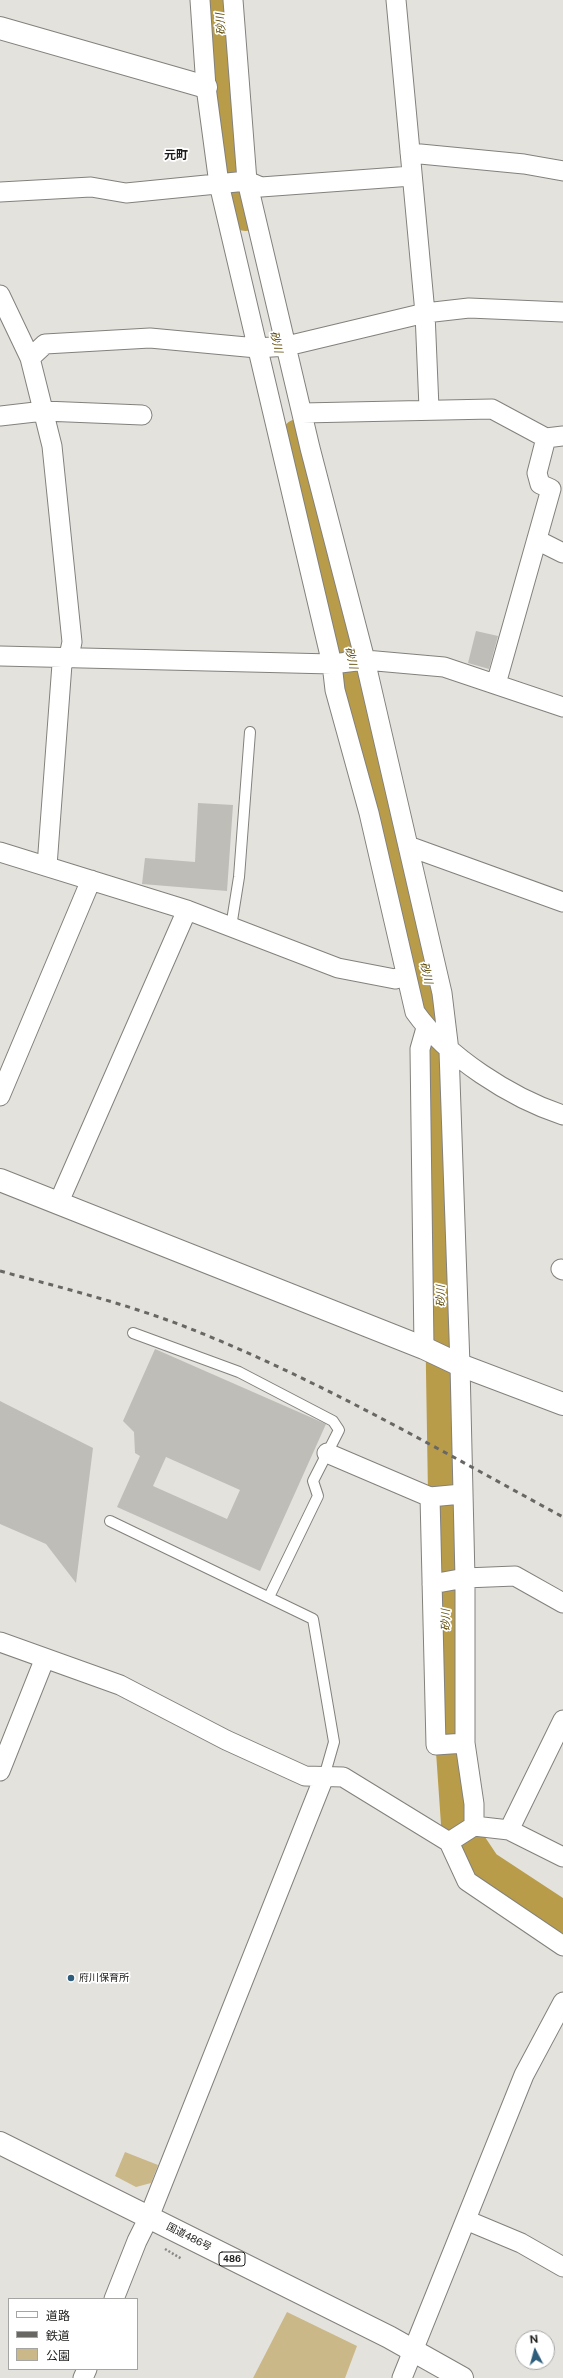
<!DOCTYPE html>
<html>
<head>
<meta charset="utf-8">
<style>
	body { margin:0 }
	#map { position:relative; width:563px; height:2378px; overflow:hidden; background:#e4e2dd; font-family:"Public Sans","Noto Sans JP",sans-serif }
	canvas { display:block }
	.legend { position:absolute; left:8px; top:2298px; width:130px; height:72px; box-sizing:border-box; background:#fff; border:1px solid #a5a5a4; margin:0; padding:5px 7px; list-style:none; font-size:12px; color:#1e1e1c }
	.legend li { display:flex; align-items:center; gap:8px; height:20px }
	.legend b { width:20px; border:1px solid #a5a5a4 }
	.north { position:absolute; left:515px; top:2330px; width:40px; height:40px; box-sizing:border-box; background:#fff; border:1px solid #a5a5a4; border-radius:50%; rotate:354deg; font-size:11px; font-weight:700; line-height:16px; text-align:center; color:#1e1e1c }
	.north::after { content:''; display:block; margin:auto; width:14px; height:18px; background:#2e5d7b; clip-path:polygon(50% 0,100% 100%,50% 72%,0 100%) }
</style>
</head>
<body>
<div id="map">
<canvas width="563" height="2378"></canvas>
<ul class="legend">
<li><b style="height:5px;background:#fff"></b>道路</li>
<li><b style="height:5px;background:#686764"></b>鉄道</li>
<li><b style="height:11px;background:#cab889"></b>公園</li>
</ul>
<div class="north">N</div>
</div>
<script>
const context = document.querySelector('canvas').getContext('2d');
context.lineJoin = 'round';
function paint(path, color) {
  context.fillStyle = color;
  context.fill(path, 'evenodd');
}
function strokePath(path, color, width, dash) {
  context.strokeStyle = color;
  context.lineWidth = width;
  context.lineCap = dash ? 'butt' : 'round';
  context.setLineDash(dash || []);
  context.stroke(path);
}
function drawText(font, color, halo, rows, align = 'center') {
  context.font = font + ' "Public Sans","Noto Sans JP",sans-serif';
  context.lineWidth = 3.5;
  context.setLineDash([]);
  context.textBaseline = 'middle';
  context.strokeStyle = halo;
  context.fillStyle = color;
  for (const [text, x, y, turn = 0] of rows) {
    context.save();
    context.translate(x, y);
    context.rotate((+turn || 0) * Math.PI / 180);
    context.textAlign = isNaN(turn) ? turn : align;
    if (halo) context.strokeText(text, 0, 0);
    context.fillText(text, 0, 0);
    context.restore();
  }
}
const green = new Path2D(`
	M125 2152 158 2165 151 2183 136 2187 115 2176Z
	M287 2312 357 2346 345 2378H253Z`);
const river = new Path2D(`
	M219 0 234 162 246 215
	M298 435 430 990 437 1064 447 1679 457 1824 485 1866 563 1917`);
const building = new Path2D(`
	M476 631 498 636 489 669 468 663Z
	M198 803 233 805 227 891 142 884 145 858 195 862Z
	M155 1349 326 1424 260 1571 117 1507 140 1456 135 1453 134 1432 123 1421ZM166 1457 240 1490 227 1519 153 1486Z
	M0 1401 93 1448 76 1583 46 1544 0 1524Z`);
const path = new Path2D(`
	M165 2249 182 2259`);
const lane = new Path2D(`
	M231 927 239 877 250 732
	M133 1333 239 1372 333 1421 339 1430 313 1481 318 1496 269 1597
	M110 1521 313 1619 334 1742 324 1777`);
const street = new Path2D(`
	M200 0 206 87 219 184 332 664 335 690 369 813 415 1012C447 1057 511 1098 563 1115
	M233 0 247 181 310 448 365 660 442 993 449 1051 460 1365 465 1578V1743L474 1804V1826
	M396 0 425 313 429 408
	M410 153 524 164 563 171
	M0 192 91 187 126 193 247 181 261 187 412 176
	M0 295 30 358
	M302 413 492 409 546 438 537 473 540 484 551 489 496 684
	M0 416 44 411 142 415
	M546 438 563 436
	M537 540 563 553
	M0 656 332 664 365 660 444 667 563 707
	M408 846 563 902
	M0 852 187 910 338 968 395 979 406 976
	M47 866 62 664 69 656 72 642 52 446 30 358 45 344 150 338 257 348 287 346 425 313 469 308 563 312
	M0 1096 91 880
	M58 1204 187 910
	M561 1269 563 1270
	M424 1348 420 1049 426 1028
	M327 1453 430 1497 462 1494
	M430 1497 436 1745 465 1743
	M432 1584 465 1578 515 1576 563 1603
	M0 1642 120 1685 226 1740 305 1776 343 1777 449 1842 467 1881 563 1946
	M0 1771 45 1658
	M509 1830 563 1720
	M449 1842 474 1826 509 1830 563 1857
	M466 2220 521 2243 563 2267
	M114 2299 137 2241 149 2217 324 1777
	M83 2378 87 2369
	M402 2378 524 2075 563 2002`);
const secondary = new Path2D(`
	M0 28 206 87
	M0 1180 424 1348 460 1365 563 1404`);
const highway = new Path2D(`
	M0 2143 389 2337 462 2378`);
const rail = new Path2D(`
	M0 1271C66 1289 132 1305 196 1331 323 1382 443 1452 563 1517`);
const markers = [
	[71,1978,4,"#2e5d7b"]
];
const shields = [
	[232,2259,26]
];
const shieldNames = [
	["486",232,2259]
];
const poiNames = [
	["府川保育所",79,1978]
];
const streetNames = [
	["国道486号",189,2237,27]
];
const waterNames = [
	["砂川",221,24,-95],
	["砂川",276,342,77],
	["砂川",351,658,77],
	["砂川",426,973,77],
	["砂川",441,1296,-91],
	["砂川",446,1620,-91]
];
const quarterNames = [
	["元町",176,155]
];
paint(green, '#cab889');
strokePath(river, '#b99c49', 32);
paint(building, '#bfbdb8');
strokePath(lane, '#83817c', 12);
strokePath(street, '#83817c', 21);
strokePath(secondary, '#83817c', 24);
strokePath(highway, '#83817c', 24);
strokePath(path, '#888783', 2.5, [2, 2]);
strokePath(lane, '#fff', 10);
strokePath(street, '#fff', 19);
strokePath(secondary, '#fff', 22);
strokePath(highway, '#fff', 22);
strokePath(rail, '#686764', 3, [5, 5]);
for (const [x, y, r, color] of markers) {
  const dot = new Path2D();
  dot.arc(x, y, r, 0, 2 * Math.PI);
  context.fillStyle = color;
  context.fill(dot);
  strokePath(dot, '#fff', 1.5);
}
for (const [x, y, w] of shields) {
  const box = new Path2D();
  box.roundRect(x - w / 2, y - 7, w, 14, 3);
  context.fillStyle = '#fff';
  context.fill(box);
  strokePath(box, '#1e1e1c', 1);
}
drawText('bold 9px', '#1e1e1c', null, shieldNames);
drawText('10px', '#1e1e1c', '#fff', poiNames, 'left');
drawText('10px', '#1e1e1c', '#fff', streetNames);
drawText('italic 11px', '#5d4905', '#fff', waterNames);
drawText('bold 12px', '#1e1e1c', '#fff', quarterNames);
</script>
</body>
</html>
